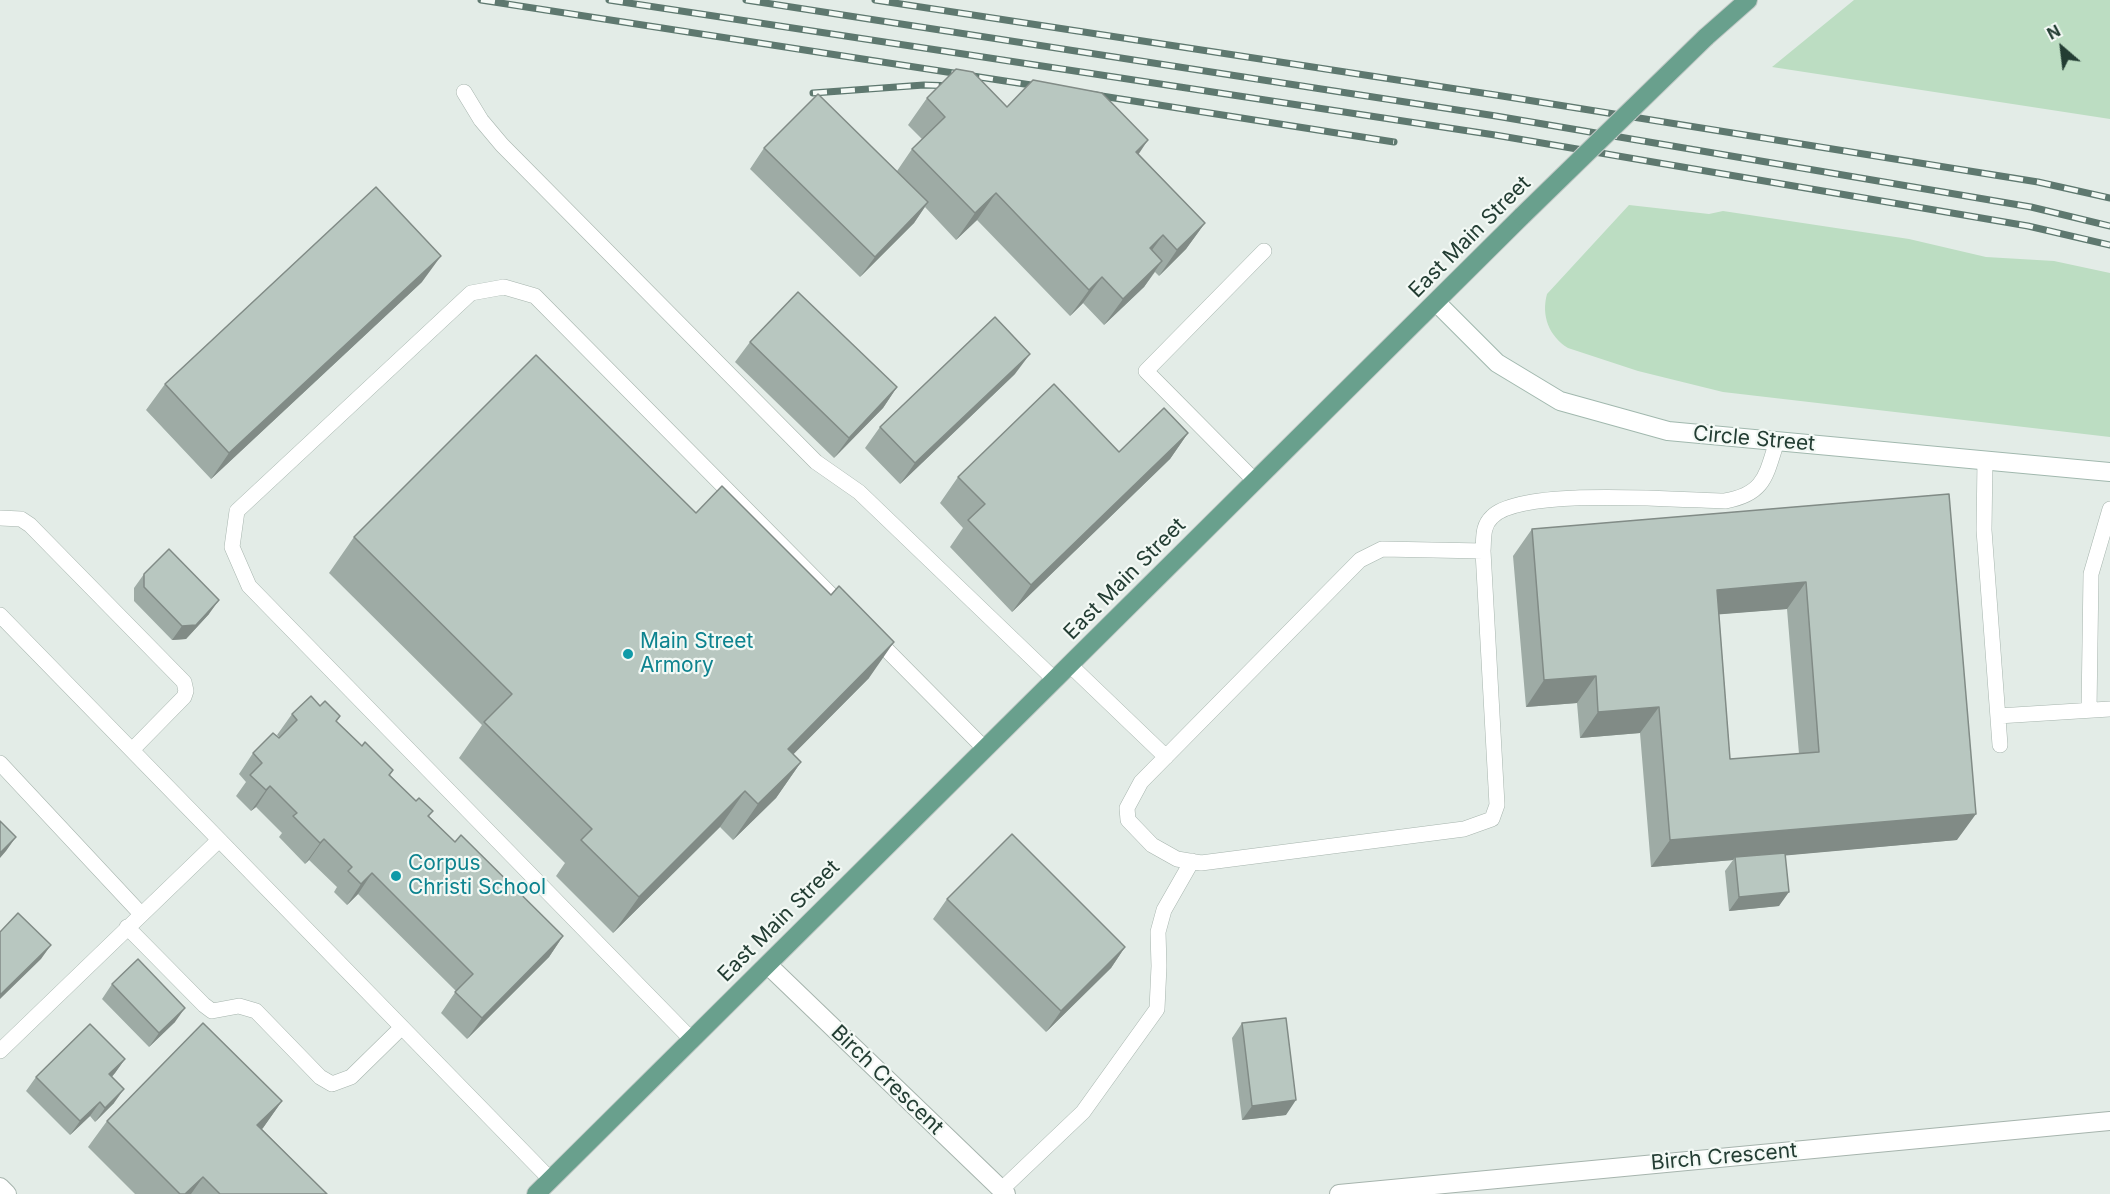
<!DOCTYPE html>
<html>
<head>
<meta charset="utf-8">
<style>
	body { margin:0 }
	#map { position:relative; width:2110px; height:1194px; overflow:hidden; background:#e3ece7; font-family:Inter,sans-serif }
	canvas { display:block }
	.north { position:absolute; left:2032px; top:18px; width:60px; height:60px; -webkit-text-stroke:4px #f3f9f5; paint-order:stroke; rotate:332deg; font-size:16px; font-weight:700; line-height:24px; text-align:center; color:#233d33 }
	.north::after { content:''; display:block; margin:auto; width:21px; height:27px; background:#233d33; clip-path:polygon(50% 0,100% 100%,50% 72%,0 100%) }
</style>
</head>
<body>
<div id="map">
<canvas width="2110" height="1194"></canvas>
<div class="north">N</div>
</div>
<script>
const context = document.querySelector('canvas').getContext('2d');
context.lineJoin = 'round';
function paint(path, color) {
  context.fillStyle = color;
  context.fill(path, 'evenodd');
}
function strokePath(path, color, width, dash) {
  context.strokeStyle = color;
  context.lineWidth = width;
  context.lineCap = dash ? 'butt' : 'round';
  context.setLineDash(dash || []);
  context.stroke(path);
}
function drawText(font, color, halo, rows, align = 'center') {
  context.font = font + ' Inter,sans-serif';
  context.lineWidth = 4.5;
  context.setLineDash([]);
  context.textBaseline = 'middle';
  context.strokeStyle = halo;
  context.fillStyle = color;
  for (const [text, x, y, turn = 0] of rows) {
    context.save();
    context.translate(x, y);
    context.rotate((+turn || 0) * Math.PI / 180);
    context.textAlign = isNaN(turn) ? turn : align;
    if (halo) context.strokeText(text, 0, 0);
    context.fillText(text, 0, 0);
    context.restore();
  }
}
const green = new Path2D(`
	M1854 0H2110V119L1772 67Z
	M1629 205 1709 214 1723 211 1909 239 1986 257 2054 261 2110 273V437L1723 392 1638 371 1568 348C1549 336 1541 316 1547 294Z`);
const lane = new Path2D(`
	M464 92 481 120 502 145 816 462 859 492 1055 680
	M1985 460 1984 530 2000 745
	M1255 481 1146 371 1264 251
	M0 518 21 519 30 525 184 682 186 691 184 697 132 750
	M1483 551 1382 549 1360 560 1141 782 1127 808 1128 820 1152 845 1177 859 1201 863 1464 829 1492 819 1497 805 1483 551C1484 539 1482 526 1492 517 1521 487 1680 500 1725 501 1765 494 1766 475 1777 441
	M0 615 551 1180
	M875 638 985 749
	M1070 665 1166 757
	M2089 710 2091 574 2110 509
	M1998 716 2110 709
	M0 763 141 914
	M127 927 204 1005 212 1011 239 1006 256 1011 320 1077 332 1084 351 1077 402 1027
	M692 1040 249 586 232 547 237 511 471 293 504 287 535 296 845 609
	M0 1051 219 840
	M1001 1190 1083 1112 1157 1009 1159 966 1158 932 1164 910 1192 861`);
const street = new Path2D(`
	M768 965 1006 1194
	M0 1187 7 1194
	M1339 1194 2110 1121`);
const secondary = new Path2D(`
	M1436 302 1497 363 1560 401 1668 431 2110 472`);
const primary = new Path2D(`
	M1706 37 1748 0
	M536 1194 1522 216`);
const rail = new Path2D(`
	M481 0 1044 87
	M609 0 1495 135 2028 226 2110 245
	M746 0 1496 116 2031 207 2110 226
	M875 0 1502 96 2038 182 2110 198
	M813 93 924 85 957 86
	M1089 94 1394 142`);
const primaryBridge = new Path2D(`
	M1522 216 1706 37`);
const wall = new Path2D(`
	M927 98 1007 107 1139 154 1205 223 1186 249 1159 276 1155 272 1144 287 1104 325 1083 303 1070 316 977 220 956 240 925 207 914 223 860 277 750 169 764 148 897 171 912 149 922 139 908 125Z
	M422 282 211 479 146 410 165 384Z
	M750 342 897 387 883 408 834 458 735 362Z
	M1015 374 900 484 865 448 880 427Z
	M1188 433 1170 459 1012 612 950 547 963 528 940 503 958 477 1119 452Z
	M1949 494 1957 840 1786 855 1779 906 1729 911 1725 871 1733 860 1651 867 1640 733 1580 738 1577 703 1526 707 1513 556 1532 529ZM1787 609 1799 754 1730 759 1719 614Z
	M696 513 869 678 793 754 801 762 776 798 733 840 720 827 613 933 556 876 565 863 459 758 482 725 329 573 354 537Z
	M144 574 209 614 186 639 172 640 134 601V588Z
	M292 714 336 721 362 746 393 770 390 775 416 801 433 811 429 816 455 842 563 936 549 957 467 1039 441 1013 456 991 358 894 347 905 334 892 337 887 309 860 305 864 279 837 282 833 256 807 251 811 236 796 246 782 239 774 253 753 279 737 277 735Z
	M947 899 1125 947 1111 968 1046 1032 933 919Z
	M112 984 175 1022 149 1047 102 999Z
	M1242 1023 1286 1115 1242 1120 1232 1038Z
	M125 1059 112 1077 114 1103 95 1122 90 1116 70 1135 26 1091 36 1077Z
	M282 1101 262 1129 327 1194H135L88 1147 107 1121Z`);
const shadedWall = new Path2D(`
	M1148 140 1130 167 1136 152Z
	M996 193 977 220 956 240 975 213Z
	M928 202 914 223 860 277 875 257Z
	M1205 223 1186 249 1159 276 1177 250Z
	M1163 235 1144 261 1150 248Z
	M441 256 422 282 211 479 229 453Z
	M1162 261 1144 287 1104 325 1123 299Z
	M1102 277 1083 303 1070 316 1089 290Z
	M1030 354 1015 374 900 484 915 463Z
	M897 387 883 408 834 458 849 438Z
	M1188 433 1170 459 1012 612 1031 585Z
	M1806 582 1787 609 1699 616 1717 590Z
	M219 600 209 614 186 639 172 640 182 626Z
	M894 642 869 678 763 785 788 749Z
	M1596 676 1577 703 1526 707 1544 680Z
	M1659 707 1640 733 1580 738 1598 712Z
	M801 762 776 798 733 840 758 804Z
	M270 786 256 807 251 811 266 790Z
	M745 791 720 827 613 933 639 897Z
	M1976 814 1957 840 1736 860 1735 857 1733 860 1651 867 1670 840Z
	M16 837 6 851 0 858V853Z
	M324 839 309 860 305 864 320 843Z
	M372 873 358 894 347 905 361 884Z
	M1789 892 1779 906 1729 911 1739 897Z
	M563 936 549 957 467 1039 482 1018Z
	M51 945 41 959 0 999V995Z
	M1125 947 1111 968 1046 1032 1061 1011Z
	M185 1008 175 1022 149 1047 159 1033Z
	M125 1059 115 1073 100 1089 109 1074Z
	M124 1089 114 1103 95 1122 105 1108Z
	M1296 1100 1286 1115 1242 1120 1252 1106Z
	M282 1101 263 1128 239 1151 257 1125Z
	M100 1102 90 1116 70 1135 80 1121Z
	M203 1177 191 1194H185Z`);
const building = new Path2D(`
	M956 69 973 72 1007 107 1033 80 1102 93 1148 140 1136 152 1205 223 1177 250 1163 235 1150 248 1162 261 1123 299 1102 277 1089 290 996 193 975 213 912 149 945 117 927 98Z
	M818 94 928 202 875 257 764 148Z
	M376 187 441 256 229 453 165 384Z
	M798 292 897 387 849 438 750 342Z
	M995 317 1030 354 915 463 880 427Z
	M536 355 696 513 722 486 831 595 839 586 894 642 788 749 801 762 758 804 745 791 639 897 581 840 592 829 484 722 512 694 354 537Z
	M1054 384 1119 452 1164 408 1188 433 1031 585 968 520 985 504 958 477Z
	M1949 494 1976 814 1670 840 1659 707 1598 712 1596 676 1544 680 1532 529ZM1806 582 1819 752 1730 759 1717 590Z
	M169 549 219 600 196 625 182 626 144 587V574Z
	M311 696 320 706 325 701 340 716 336 721 362 746 365 742 393 770 389 775 416 801 419 798 433 811 428 816 455 842 461 835 563 936 482 1018 455 992 473 974 372 873 361 884 348 871 352 867 324 839 320 843 293 816 297 813 270 786 266 790 250 775 262 763 253 753 273 733 279 738 297 720 292 714Z
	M0 821 16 837 0 853Z
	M1012 834 1125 947 1061 1011 947 899Z
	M1785 853 1789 892 1739 897 1735 857Z
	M18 913 51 945 0 995V932Z
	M138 959 185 1008 159 1033 112 984Z
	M1286 1018 1296 1100 1252 1106 1242 1023Z
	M203 1023 282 1101 257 1125 327 1194H220L203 1177 185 1194H180L107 1121Z
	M90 1024 125 1059 109 1074 124 1089 105 1108 100 1102 80 1121 36 1077Z`);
const markers = [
	[628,654,6,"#0f9aa8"],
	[396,876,6,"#0f9aa8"]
];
const streetNames = [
	["East Main Street",1470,237,-45],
	["Circle Street",1754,439,5],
	["East Main Street",1125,579,-45],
	["East Main Street",779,921,-45],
	["Birch Crescent",887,1080,44],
	["Birch Crescent",1724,1157,-5]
];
const cultureNames = [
	["Main Street",640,642],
	["Armory",640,666],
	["Corpus",408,864],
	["Christi School",408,888]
];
paint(green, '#bcddc2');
strokePath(lane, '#a6b4ad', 16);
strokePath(street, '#a6b4ad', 20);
strokePath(secondary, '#a1b8ae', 20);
strokePath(primary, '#c1c9c6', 20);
strokePath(lane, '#fff', 15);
strokePath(street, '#fff', 18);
strokePath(secondary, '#fff', 18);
strokePath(primary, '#69a08d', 18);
strokePath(rail, '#5e786f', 7);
strokePath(rail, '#f3f9f5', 4.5, [14]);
strokePath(primaryBridge, '#c1c9c6', 20, []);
strokePath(primaryBridge, '#69a08d', 18);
paint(wall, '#9eaba5');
paint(shadedWall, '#818b86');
paint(building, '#b8c7c0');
strokePath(building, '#818b86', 1.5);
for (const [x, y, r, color] of markers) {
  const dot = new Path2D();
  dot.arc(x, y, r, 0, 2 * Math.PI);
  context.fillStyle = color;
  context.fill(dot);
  strokePath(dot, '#f3f9f5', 2);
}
drawText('21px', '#233d33', '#f3f9f5', streetNames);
drawText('21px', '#0d838f', '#f3f9f5', cultureNames, 'left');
</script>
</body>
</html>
